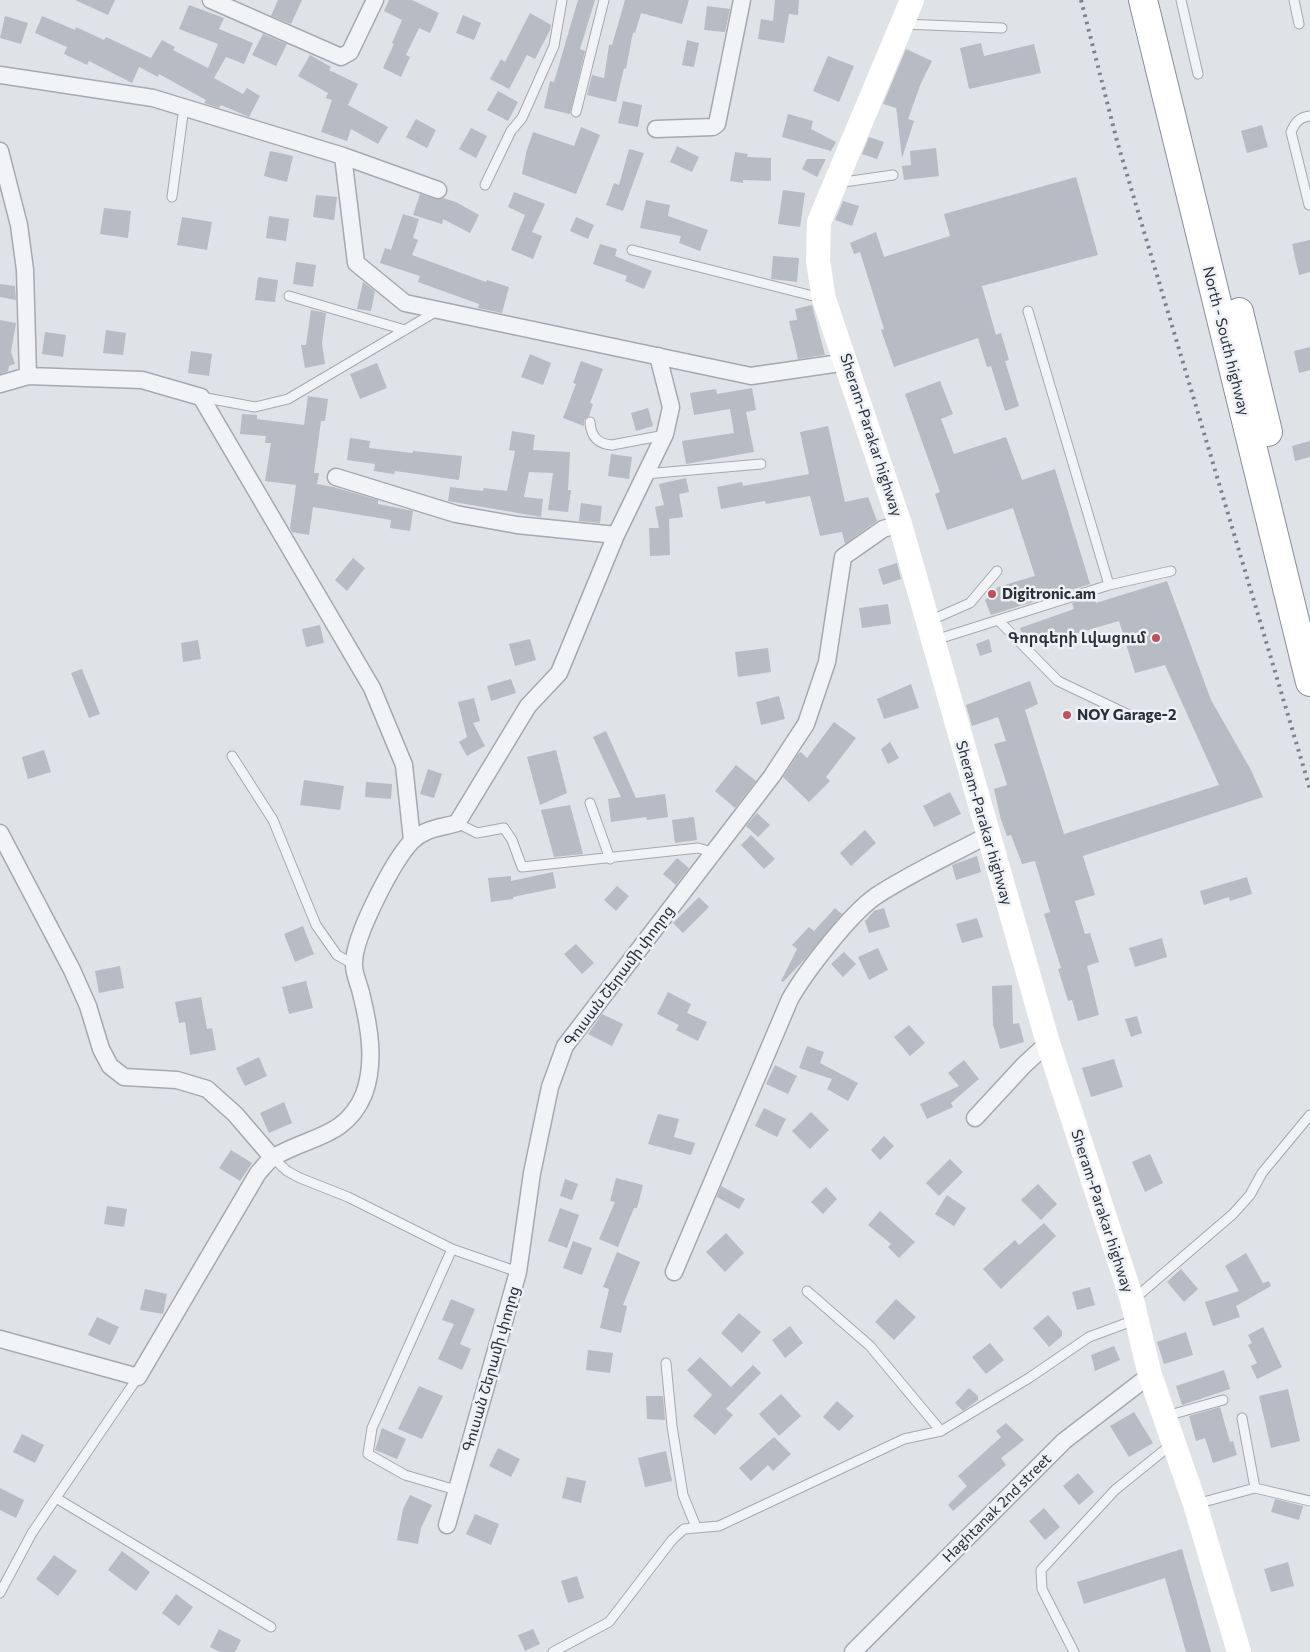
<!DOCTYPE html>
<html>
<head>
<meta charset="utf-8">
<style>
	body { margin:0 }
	canvas { display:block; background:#dfe2e7 }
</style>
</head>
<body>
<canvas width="1310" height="1652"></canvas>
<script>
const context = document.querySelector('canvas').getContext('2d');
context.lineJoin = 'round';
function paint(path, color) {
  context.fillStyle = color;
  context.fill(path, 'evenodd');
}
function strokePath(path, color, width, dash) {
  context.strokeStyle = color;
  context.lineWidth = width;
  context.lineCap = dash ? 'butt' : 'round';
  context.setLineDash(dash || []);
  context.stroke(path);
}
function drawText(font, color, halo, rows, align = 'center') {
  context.font = font + ' Commissioner,"Noto Sans Armenian",sans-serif';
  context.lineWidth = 5;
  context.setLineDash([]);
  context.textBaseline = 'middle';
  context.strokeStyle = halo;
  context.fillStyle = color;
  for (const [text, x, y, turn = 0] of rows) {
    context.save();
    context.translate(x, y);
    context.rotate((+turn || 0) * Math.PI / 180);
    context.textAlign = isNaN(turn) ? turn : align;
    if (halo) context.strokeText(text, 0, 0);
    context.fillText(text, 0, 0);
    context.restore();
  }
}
const building = new Path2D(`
	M75 0H115L108 15Z
	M278 0H302L291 24 271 16Z
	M389 0H412L439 13 430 33 419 28 406 55 410 57 401 77 383 68 394 44 392 43 402 20 384 11Z
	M578 0H595L580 49 585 51 570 114 544 108 550 81 554 82Z
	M625 0H689L682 24 641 13 635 33 633 32 626 69 624 68 616 102 587 95 592 75 604 78 609 45H612Z
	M775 0H799L798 15 789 14 784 43 758 39 761 19 773 21Z
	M189 5 224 18 219 29 253 43 244 64 226 57 214 78 243 94 247 88 260 96 249 117 221 105 219 108 204 103 206 100 159 74 158 77 139 67 132 83 89 61 87 65 64 54 67 47 35 33 42 16 75 30 76 27 104 40 106 37 151 58 162 40 175 47 173 50 208 68 218 44 179 29Z
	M707 6 730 9 725 32 704 30Z
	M530 13 551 25 550 30 535 59 527 55 509 89 490 79 501 59 505 62Z
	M463 15 481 23 474 40 456 33Z
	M5 16 28 23 21 44 0 38Z
	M263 34 287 44 276 66 252 55Z
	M687 40 699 43 694 67 682 65Z
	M981 43 984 56 1034 44 1041 73 969 89 960 48Z
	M906 49 932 61 921 83 908 119 914 121 902 158 896 106V108L883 104Z
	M310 55 331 67 329 70 358 84 348 105 388 127 378 144 351 129 347 141 321 132 332 100 326 98 328 93 298 76Z
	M828 56 854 66 839 102 813 91Z
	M498 91 518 102 508 121 487 110Z
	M623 101 642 105 638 127 618 123Z
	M788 114 813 121 811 129 836 142 831 151 782 137Z
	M416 119 436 130 427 148 406 137Z
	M1262 125 1268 147 1247 153 1241 131Z
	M581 127 600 135 576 194 522 174 526 153 533 132 574 146Z
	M471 128 487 136 476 158 459 149Z
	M869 137 884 142 877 159 862 154Z
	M677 146 699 157 692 172 670 162Z
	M936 148 939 176 904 180 902 166 911 165 910 151Z
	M629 149 644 153 623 211 606 205 614 183 619 185Z
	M270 151 293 156 287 182 264 176Z
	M735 152 748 154 747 157 771 158V181L743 180V183L730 181Z
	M807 159H826L817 177 802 169Z
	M1076 177 1098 255 982 286 996 335 1001 333 1009 360 1005 361 1019 406 1005 411 991 366 987 367 978 338 894 367 881 330 884 329 860 252 854 254 850 243 876 232 884 257 950 236 944 214Z
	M783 190 805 193 800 227 778 224Z
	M514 192 545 204 532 232 542 236 533 259 511 250 525 215 508 207Z
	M420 194 435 199 443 198 456 202 479 215 470 233 443 219 442 224 413 215Z
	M316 195 337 197 334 220 313 217Z
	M646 200 670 205 668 216 708 230 700 251 679 243 681 236 640 228Z
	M843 201 859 206 852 226 835 220Z
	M104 208 131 211 128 238 100 234Z
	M403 214 419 219 413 238 418 240 412 255 486 282 487 280 509 287 502 313 478 308 479 304 418 282 420 276 380 263 385 248 391 250Z
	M269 216 289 219 286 241 266 238Z
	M182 217 212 222 207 250 177 245Z
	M576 217 594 225 588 239 570 231Z
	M1310 240V272L1299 275 1292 244Z
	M600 244 617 249 615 256 652 271 644 289 625 281 627 276 593 264Z
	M773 256 799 258 797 282 771 279Z
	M296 262 316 265 313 287 293 284Z
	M258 277 278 280 275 302 255 300Z
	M363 282 375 291 371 311 357 309Z
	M0 284 15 286 16 300 0 297Z
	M812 305 825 355 798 359 789 321 797 320 795 309Z
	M311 310 326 313 322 343 325 364 305 368 301 345H306Z
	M0 320 16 323 11 352 15 364 9 366 8 371 0 374Z
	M106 330 126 333 123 355 103 353Z
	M45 332 66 335 63 357 42 354Z
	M1310 347V370L1299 373 1294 351Z
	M191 351 212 354 209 376 188 373Z
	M530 354 551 363 543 385 521 377Z
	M581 361 603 369 590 403 593 404 589 416 584 420V426L563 418 576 384 573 383Z
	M377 363 387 388 360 399 350 374Z
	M940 381 953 414 941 419 954 454 1006 437 1022 480 1055 469 1090 584 991 615 985 600 998 587 1035 576 1013 508 947 530 935 494 940 492 905 394Z
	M752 388 756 410 746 412 754 452 686 464 682 441 734 433 730 409 694 415 690 393 716 389 717 394Z
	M308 396 328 399 325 421H321L314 473H319L317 484 333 487 378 500V504L413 511 410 531 390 528 391 520 313 507 309 535 292 532 290 528 296 485 265 481 271 443H265L266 436 240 434 242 414 257 415V419L304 425Z
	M648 408 653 426 636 431 631 413Z
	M828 426 845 502 868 497 877 521 845 544 842 532 820 536 810 496 766 504 765 501 721 509 717 487 742 482 743 486 809 474 800 432Z
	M512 431 535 435 533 450 570 452 568 490H571L568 512 548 510 553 473 529 472 524 497 543 499 541 517 448 501 450 487 483 491 484 488 507 491 515 451 509 450Z
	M350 438 370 441 369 448 413 453V451L462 456 459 480 395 471 394 474 374 471 375 464 347 460Z
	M1310 441V457L1295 461 1292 446Z
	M611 454 632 457 629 479 608 476Z
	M686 478 689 492 679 494 683 517 669 519 670 555 650 556 649 528H659L655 507 664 505 659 484Z
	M581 503 602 506 600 523 579 521Z
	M353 558 365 568 347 591 335 580Z
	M897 563 901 579 883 585 878 569Z
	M1167 581 1211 700 1251 770 1263 797 1083 856 1095 895 1075 901 1085 934 1090 933 1099 962 1087 966 1099 1015 1078 1021 1072 1000 1068 1001 1058 969 1061 968 1044 914 1050 912 1035 861 1022 864 1011 835 1007 836 1001 820 994 789 1007 785 994 744 1006 741 998 717 972 726 966 705 1030 681 1038 704 1025 710 1064 834 1219 785 1165 665 1135 673 1119 621 1033 646 1022 635 1020 628 1074 609 1072 603 1094 596 1096 603Z
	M888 604 891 624 862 628 859 608Z
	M320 625 324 643 306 647 302 629Z
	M530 639 536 660 515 666 509 644Z
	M989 639 992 652 980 656 976 644Z
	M198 640 201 659 183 662 181 643Z
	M768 648 771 672 738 677 735 652Z
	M82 669 100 714 89 718 71 673Z
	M511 679 516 693 491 701 487 686Z
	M911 684 919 708 884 719 877 699Z
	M779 696 785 719 761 725 756 702Z
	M474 698 480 721 473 723 485 746 467 756 459 742 467 737 458 702Z
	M834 722 856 738 826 777 830 781 809 802 783 777 798 754 801 752 807 758Z
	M606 731 636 798 665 794 668 817 647 820 646 817 611 822 608 799 621 797 593 737Z
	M890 742 899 758 888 764 881 749Z
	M44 750 51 772 28 779 22 757Z
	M556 750 567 793 540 805 527 757Z
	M736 765 756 781 735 808 715 791Z
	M428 769 442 774 434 798 420 794Z
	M304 780 344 786 340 810 300 805Z
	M366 782 392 784 391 799 365 797Z
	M950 792 961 814 934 827 923 806Z
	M570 805 583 854 554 857 541 810Z
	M757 813 770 825 758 837 746 826Z
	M694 817 697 840 675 843 672 820Z
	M865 830 876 843 851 866 840 853Z
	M751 835 775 859 764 869 741 845Z
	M977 856 981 872 956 880 952 865Z
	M677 858 689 868 676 885 663 874Z
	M553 872 556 888 513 897V899L491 902 488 878 511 876V881Z
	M1247 877 1252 894 1230 901 1229 897 1204 905 1200 891Z
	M617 886 629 896 616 911 604 900Z
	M699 897 709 907 683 933 673 923Z
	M835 908 842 914 803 961 783 982 781 981 797 949 792 945 809 927 814 931Z
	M884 908 890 927 869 933 865 921 874 911Z
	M977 918 983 937 962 943 956 924Z
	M303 926 314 954 295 962 284 934Z
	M1162 938 1167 957 1135 967 1129 948Z
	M576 944 594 963 582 974 564 954Z
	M878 948 888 970 869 980 858 957Z
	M844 952 856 964 843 977 831 964Z
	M120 966 124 988 99 993 95 971Z
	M306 981 313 1008 289 1014 282 987Z
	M1012 985 1013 1024 1019 1023 1024 1042 1000 1049 993 1024 992 986Z
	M668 992 691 1004 687 1013 707 1022 698 1041 676 1030 679 1025 657 1014Z
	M201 997 207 1029 212 1028 216 1050 190 1055 185 1022 179 1023 175 1002Z
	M602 1014 623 1024 612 1046 588 1034Z
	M1137 1016 1142 1033 1131 1037 1125 1019Z
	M909 1025 925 1043 910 1056 894 1037Z
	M807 1046 824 1052 820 1063 858 1083 848 1101 827 1089 832 1079 799 1068Z
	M259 1057 267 1076 245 1086 236 1068Z
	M1114 1059 1123 1087 1091 1097 1082 1068Z
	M964 1060 979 1079 951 1103 953 1107 927 1119 920 1104 959 1086 948 1073Z
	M775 1065 797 1076 788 1094 766 1084Z
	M284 1102 292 1123 269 1133 260 1113Z
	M764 1108 786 1119 777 1137 755 1126Z
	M811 1112 829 1130 810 1149 792 1131Z
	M658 1114 679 1119 674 1137 695 1143 691 1155 648 1144Z
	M884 1136 894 1146 880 1160 871 1150Z
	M231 1150 252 1163 240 1181 219 1168Z
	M1150 1154 1163 1183 1145 1192 1132 1162Z
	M950 1159 963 1172 939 1196 926 1183Z
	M616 1178 643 1185 637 1208H634L618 1247 599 1239 615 1202 610 1201Z
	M565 1179 578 1184 572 1200 560 1196Z
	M1038 1184 1057 1204 1041 1220 1021 1200Z
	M721 1186 745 1199 739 1209 717 1197Z
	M826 1187 837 1199 823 1214 811 1202Z
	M947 1195 966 1208 954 1226 935 1214Z
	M107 1206 127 1209 124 1227 104 1224Z
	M560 1208 579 1215 567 1248 548 1241Z
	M880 1211 915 1242 899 1258 888 1247 891 1244 868 1225Z
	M1044 1223 1056 1236 1001 1289 983 1269 1015 1240 1019 1245Z
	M726 1233 744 1253 725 1272 706 1252Z
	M573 1241 592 1248 582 1275 563 1268Z
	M617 1252 640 1262 623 1305 627 1306 621 1333 600 1328 609 1289 603 1287Z
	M1246 1253 1263 1283 1269 1281 1271 1286 1236 1306 1240 1317 1213 1326 1205 1302 1239 1291 1225 1266Z
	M1181 1269 1198 1289 1184 1302 1167 1282Z
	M1090 1287 1095 1305 1077 1310 1072 1292Z
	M145 1289 167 1294 163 1314 140 1310Z
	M451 1299 475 1309 460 1344 471 1349 462 1370 438 1359 454 1324 442 1320Z
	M896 1299 916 1317 894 1340 875 1322Z
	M739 1313 761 1332 742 1353 721 1333Z
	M1048 1315 1062 1331V1336L1049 1347 1033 1328Z
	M97 1317 119 1327 110 1345 88 1335Z
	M790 1326 803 1343 785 1358 772 1340Z
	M1263 1327 1282 1367 1257 1379 1251 1366 1257 1363 1248 1345 1252 1343 1248 1335Z
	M1186 1332 1193 1355 1164 1364 1157 1342Z
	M990 1343 1004 1360 986 1374 972 1357Z
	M1114 1346 1120 1360 1095 1371 1091 1355Z
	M588 1350 613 1353 610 1373 586 1370Z
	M700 1357 731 1387 753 1365 761 1373 726 1409 733 1415 715 1435 693 1416 712 1395 687 1370Z
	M1224 1370 1230 1389 1182 1405 1176 1386Z
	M419 1386 443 1396 422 1439 398 1429Z
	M969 1388 978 1396V1400L963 1411 955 1403Z
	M1288 1389 1300 1441 1271 1448 1259 1396Z
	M781 1394 801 1416 779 1436 759 1414Z
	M646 1396H663L665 1420 647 1419Z
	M837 1401 854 1416 839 1431 823 1417Z
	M1220 1407 1230 1442 1233 1441 1237 1455 1213 1463 1205 1438 1196 1441 1189 1416Z
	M1134 1412 1153 1443 1129 1457 1110 1426Z
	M1006 1423 1024 1440 1001 1458 1006 1465 953 1511 948 1505 967 1486 958 1476 1001 1437 996 1431Z
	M382 1428 406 1439 397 1459 375 1450Z
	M22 1434 44 1445 35 1463 13 1452Z
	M774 1437 791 1454 773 1471 768 1465 751 1481 739 1468Z
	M498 1448 520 1459 511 1477 489 1466Z
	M666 1451 672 1481 645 1487 638 1458Z
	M1078 1473 1094 1492 1079 1505 1063 1486Z
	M567 1477 586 1481 581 1503 562 1498Z
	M0 1488 24 1500 16 1518 0 1510Z
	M410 1495 432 1505 421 1528 418 1544 397 1540 403 1509Z
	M1275 1499 1303 1506 1299 1520 1271 1512Z
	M1044 1508 1060 1527 1045 1540 1029 1521Z
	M475 1514 499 1524 491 1545 466 1534Z
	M1182 1549 1211 1652H1186L1165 1578 1084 1604 1077 1582Z
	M122 1551 150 1572 136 1591 108 1570Z
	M54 1555 77 1571 58 1596 36 1579Z
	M1288 1562 1294 1586 1271 1592 1264 1569Z
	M577 1576 584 1598 568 1603 561 1581Z
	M176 1594 193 1607 179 1626 162 1613Z
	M219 1629 241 1640 235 1652H220L210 1647Z
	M533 1629 540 1644 525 1651 518 1635Z`);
const lane = new Path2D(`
	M1181 0 1198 74
	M1294 0 1299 24
	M903 24 1002 28
	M576 112 604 0
	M837 183 893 175
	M485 185 511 131 522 118 554 46 562 0
	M172 197 184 107
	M1309 205 1291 132C1295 123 1299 117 1310 116
	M632 250 821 298
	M289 296 405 330
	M1028 311 1109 585
	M201 397 255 407 288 399 437 311
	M590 422C591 436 597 444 612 445L665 435
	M645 474 761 464
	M998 620 1058 681 1129 715
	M929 621 970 603 997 571
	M935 640 1109 585 1171 571
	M232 756 273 820 316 925 337 955 353 964
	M590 803 610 859
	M457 823 477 833 504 828 512 840 522 867 698 848 712 852
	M272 1157 287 1171 300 1178 348 1197 452 1249 518 1272
	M452 1249 372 1428 368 1454 405 1475 456 1490
	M807 1291 870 1346 941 1431
	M1134 1299 1233 1214 1250 1195 1262 1173 1310 1115
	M666 1363 672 1426 683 1495 696 1527
	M1166 1416 1223 1400
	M1242 1418 1255 1488
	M56 1498 271 1627
	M1196 1504 1255 1488 1310 1501
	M0 1593 32 1533 138 1377
	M553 1652 609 1622 672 1540 684 1529 719 1526 904 1439 941 1431 1029 1378 1089 1337 1135 1320
	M1074 1652 1042 1589 1041 1570 1115 1490 1172 1444`);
const street = new Path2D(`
	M211 0 341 57 350 52 375 0
	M0 75 153 98 343 156 356 263 405 303 751 376 847 362
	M656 129 713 127 717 124 742 0
	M0 151 19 225 25 270 28 376
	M343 156 438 190
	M0 384 28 376 142 380 201 397 372 688 404 765 412 840
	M336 477 456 514 517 525 616 535
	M0 833 72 970 88 1006 101 1049 110 1066 124 1077 177 1080 207 1089 235 1114 272 1157
	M975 1118 1024 1065 1048 1043
	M674 1272 790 999C806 971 850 914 876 896 911 873 951 855 988 835
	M0 1339 138 1377 258 1173C263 1168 268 1160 274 1157 309 1136 346 1138 364 1094 376 1062 369 1025 361 993 359 984 353 972 354 963 354 936 393 861 412 841 425 828 441 828 457 823L528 706 559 673 616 535 665 434 671 407 658 356
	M447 1525 518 1272 532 1173 550 1087 565 1046 772 776 806 724 827 662 843 557 883 529 900 524
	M853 1652 1064 1441 1150 1375`);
const secondary = new Path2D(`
	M912 0 819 222 818 261 824 299 900 524 1048 1043 1132 1300 1150 1375 1195 1504 1239 1652`);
const highway = new Path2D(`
	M1143 0 1310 682
	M1239 312 1268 432`);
const rail = new Path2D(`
	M1081 0 1117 141 1310 789`);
const markers = [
	[992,594,5,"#bf515d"],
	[1156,638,5,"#bf515d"],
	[1067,715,5,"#bf515d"]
];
const streetNames = [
	["North - South highway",1226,341,76],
	["Sheram-Parakar highway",871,435,72],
	["Sheram-Parakar highway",984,823,74],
	["Գուսան Շերամի փողոց",619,976,-53],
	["Sheram-Parakar highway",1102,1211,72],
	["Գուսան Շերամի փողոց",491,1369,-74],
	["Haghtanak 2nd street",997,1508,-45]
];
const poiNames = [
	["Digitronic.am",1002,594],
	["Գորգերի Լվացում",1146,638,"right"],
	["NOY Garage-2",1077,715]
];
paint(building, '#b7bbc3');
strokePath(lane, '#a5a9b0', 11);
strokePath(street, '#a5a9b0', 19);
strokePath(highway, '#888f9c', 30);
strokePath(lane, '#f2f3f6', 9);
strokePath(street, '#f2f3f6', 16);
strokePath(secondary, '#fff', 24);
strokePath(highway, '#fff', 28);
strokePath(rail, '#7a818f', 4, [2.5, 5]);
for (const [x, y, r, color] of markers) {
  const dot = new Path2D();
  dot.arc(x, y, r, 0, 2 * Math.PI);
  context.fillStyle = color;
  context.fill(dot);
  strokePath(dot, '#eef1f5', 2);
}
drawText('15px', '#2a303c', '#eef1f5', streetNames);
drawText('bold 15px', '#2a303c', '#eef1f5', poiNames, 'left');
</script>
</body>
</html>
